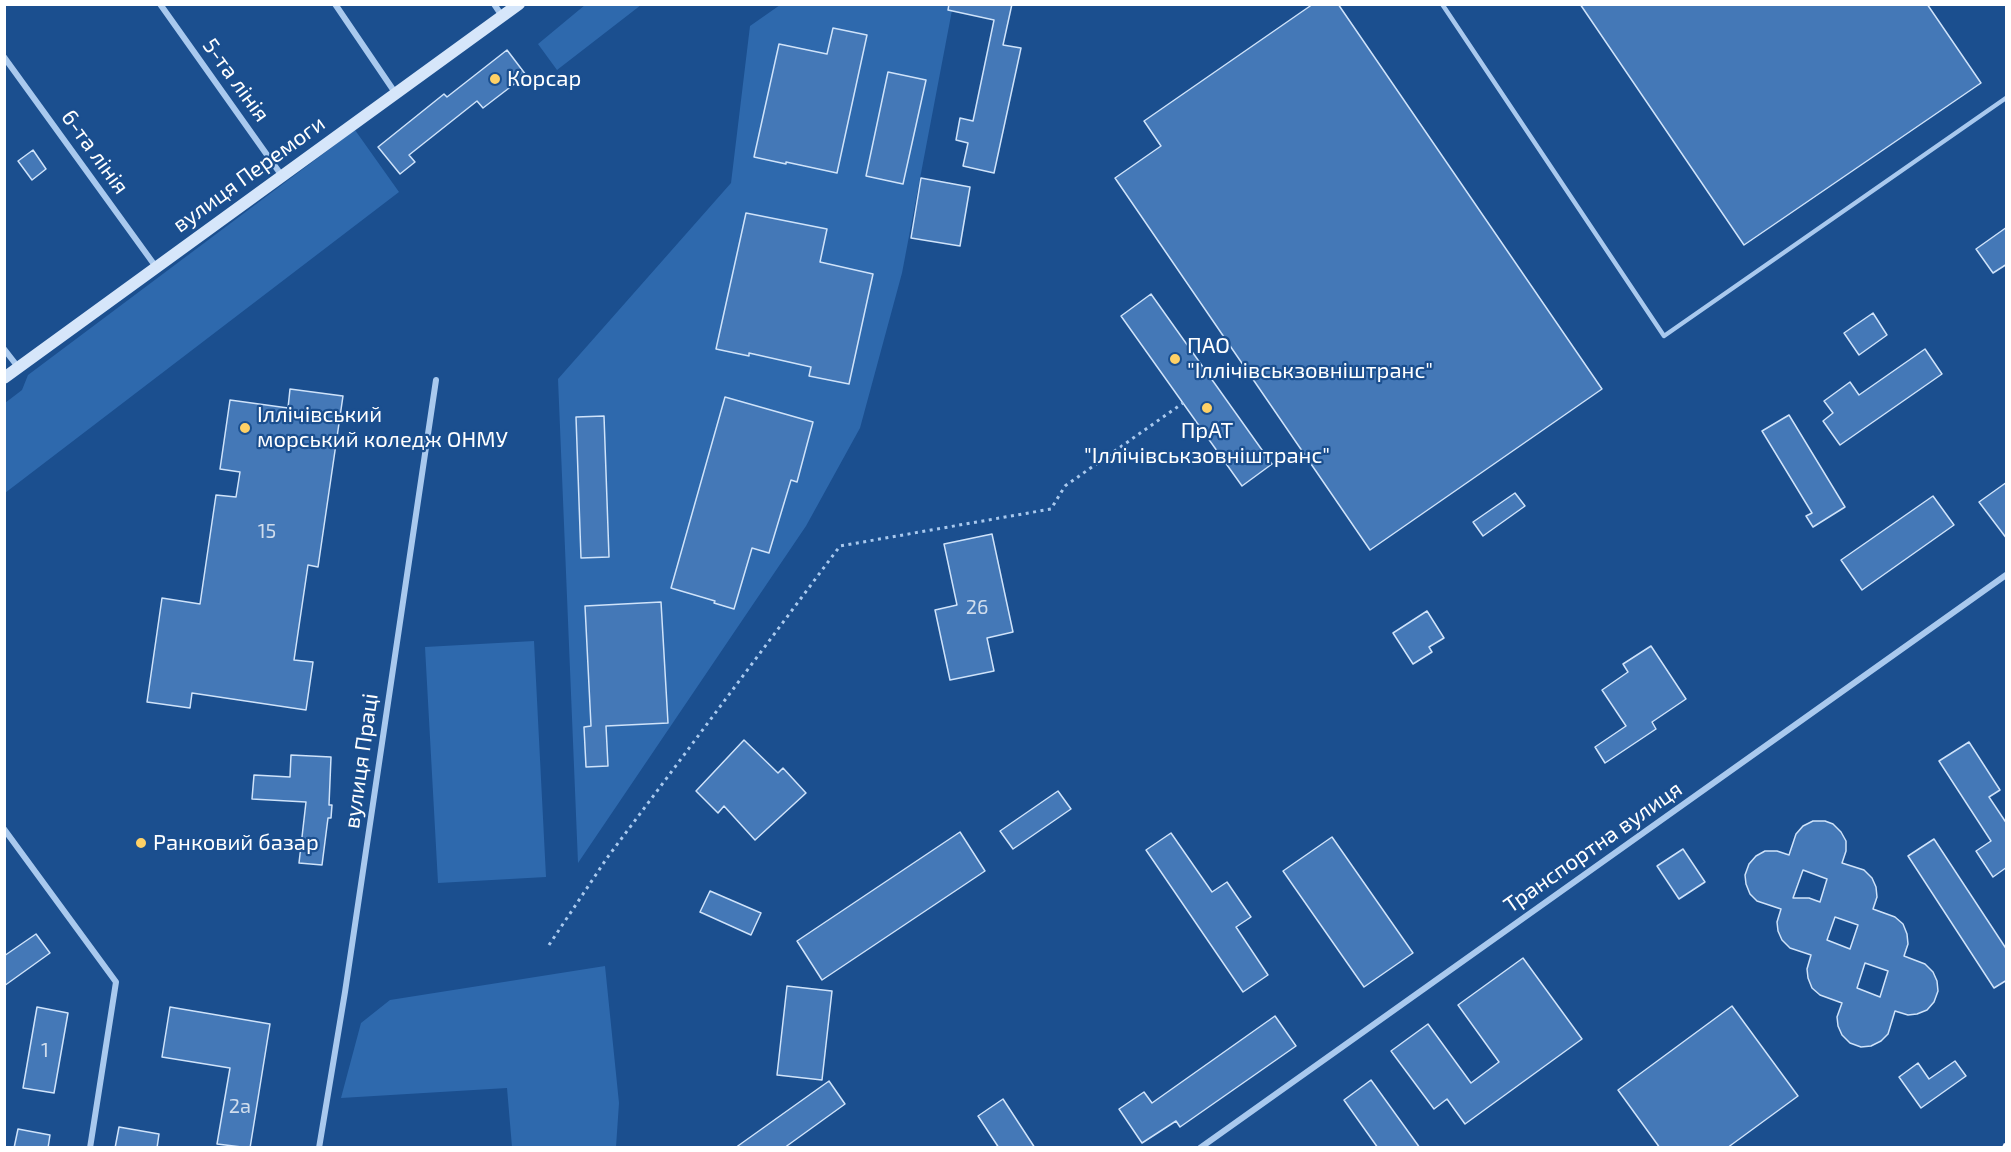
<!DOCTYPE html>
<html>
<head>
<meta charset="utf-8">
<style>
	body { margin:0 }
	#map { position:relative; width:2011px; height:1152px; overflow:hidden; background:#1b4f8f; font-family:"Exo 2",sans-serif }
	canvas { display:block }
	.frame { position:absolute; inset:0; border:6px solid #fff; pointer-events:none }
</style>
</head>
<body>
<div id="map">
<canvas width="2011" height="1152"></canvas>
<div class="frame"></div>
</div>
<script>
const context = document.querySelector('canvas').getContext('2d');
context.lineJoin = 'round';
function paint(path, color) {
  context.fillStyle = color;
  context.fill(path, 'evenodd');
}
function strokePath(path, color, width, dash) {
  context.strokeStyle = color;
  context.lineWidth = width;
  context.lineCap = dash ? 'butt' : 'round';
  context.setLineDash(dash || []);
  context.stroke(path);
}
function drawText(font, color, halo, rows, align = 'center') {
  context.font = font + ' "Exo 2",sans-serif';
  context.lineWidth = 4.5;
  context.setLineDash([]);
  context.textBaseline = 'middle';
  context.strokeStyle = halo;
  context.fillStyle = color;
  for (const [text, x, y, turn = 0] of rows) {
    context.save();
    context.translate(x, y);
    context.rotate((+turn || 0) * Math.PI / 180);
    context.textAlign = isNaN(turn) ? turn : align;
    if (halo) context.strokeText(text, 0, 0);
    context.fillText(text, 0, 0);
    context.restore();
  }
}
const green = new Path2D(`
	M585 5H641L557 70 538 44Z
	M780 5H953L902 273 860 428 806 526 578 863 558 379 731 183 750 26Z
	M355 130 399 192 5 493V403L22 390 28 375Z
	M534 641 546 877 438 883 425 647Z
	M605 966 619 1103 616 1147H512L507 1088 341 1098 361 1023 390 1000Z`);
const building = new Path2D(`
	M949 4H1012L1003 45 1021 48 994 173 963 166 968 143 956 140 960 118 973 121 994 20 948 10Z
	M1313 4H1338L1602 389 1370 550 1115 178 1161 146 1144 121Z
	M1580 4H1927L1981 83 1744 245Z
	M833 28 867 35 837 173 786 162V164L754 157 779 44 827 54Z
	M507 50 526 75 483 108 477 101 409 155 415 162 400 174 378 147 444 94 447 97Z
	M888 72 926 80 903 184 866 176Z
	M33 150 46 169 32 180 18 161Z
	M921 178 970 187 960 246 911 238Z
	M746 213 827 229 820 262 873 274 849 384 809 376 811 367 749 353V356L716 349Z
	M2007 227V264L1993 273 1976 249Z
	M1151 294 1272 464 1242 486 1121 316Z
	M1873 313 1887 335 1859 355 1844 333Z
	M1925 349 1942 374 1840 445 1823 421 1833 413 1824 401 1850 382 1859 395Z
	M290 389 343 396 318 567 308 565 294 660 313 662 306 710 192 693 190 708 147 702 162 598 200 604 216 495 236 497 240 472 220 469 230 400 288 408Z
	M725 397 813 422 797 482 791 480 769 553 752 548 734 609 714 603 715 601 671 588Z
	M1789 415 1845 507 1813 527 1806 516 1812 513 1762 431Z
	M604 416 609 557 581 558 576 417Z
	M2007 482V539L1979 502Z
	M1515 493 1525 506 1483 536 1473 522Z
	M1933 496 1954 525 1862 590 1841 560Z
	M992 534 1013 632 987 638 994 671 950 680 935 610 957 605 944 544Z
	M661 602 668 723 606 726 608 766 586 767 584 727 591 726 585 606Z
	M1427 611 1444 638 1429 647 1432 652 1413 664 1393 633Z
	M1651 646 1686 699 1652 722 1656 729 1605 763 1595 747 1626 726 1602 690 1628 672 1623 664Z
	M744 740 778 773 783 768 806 793 755 840 724 806 718 813 696 791Z
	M1969 742 2000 790 1989 797 2007 824V867L1993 877 1976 851 1991 841 1939 761Z
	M291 755 331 757 329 805H332L331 818H328L322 865 299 863 306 802 252 799 254 775 290 777Z
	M1058 791 1071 809 1013 849 1000 831Z
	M1813 821H1825L1833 824 1841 832 1846 841V851L1842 863 1864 870 1872 878 1876 887 1877 897 1873 909 1895 917 1903 924 1907 934 1908 944 1904 956 1925 964 1933 972 1937 981 1938 991 1934 1002 1927 1010 1917 1014 1908 1015 1895 1011 1888 1034 1881 1041 1871 1046 1861 1047 1850 1043 1842 1035 1838 1026 1837 1017 1842 1003 1820 995 1812 988 1808 978 1807 969 1811 955 1790 948 1782 940 1778 931 1777 922 1781 909 1757 901 1750 894 1746 884 1745 875 1749 864 1756 856 1765 851H1777L1789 855 1796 834 1803 826ZM1803 870 1827 879 1820 902 1809 898H1793ZM1835 917 1858 925 1850 949 1827 940ZM1865 963 1888 971 1880 997 1857 988Z
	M960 832 985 871 822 980 797 941Z
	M1171 833 1212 892 1227 882 1251 917 1236 927 1268 975 1243 992 1146 850Z
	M1332 837 1413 953 1364 987 1283 871Z
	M1934 839 2007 950V980L1994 988 1908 856Z
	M1683 849 1705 882 1679 899 1657 866Z
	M710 891 761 913 751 935 700 912Z
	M36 934 50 953 4 986V956Z
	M1523 958 1582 1039 1465 1124 1447 1099 1434 1109 1391 1051 1428 1024 1471 1083 1499 1062 1458 1005Z
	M787 986 832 991 822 1080 777 1075Z
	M1732 1006 1798 1096 1727 1148H1660L1618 1090Z
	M37 1007 68 1013 54 1093 23 1088Z
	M170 1007 270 1024 250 1148 217 1144 230 1068 162 1057Z
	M1275 1016 1296 1046 1180 1127 1176 1121 1142 1143 1119 1109 1144 1092 1152 1103Z
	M1955 1061 1966 1076 1921 1108 1899 1077 1918 1063 1929 1079Z
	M1371 1080 1420 1148H1378L1344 1100Z
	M829 1081 845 1104 784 1148H735Z
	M1003 1099 1035 1148H999L978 1116Z
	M119 1127 159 1134 157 1148H115Z
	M18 1129 50 1135 48 1148H14Z`);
const path = new Path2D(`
	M549 945 607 858 840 546 1051 509 1065 486 1183 403`);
const lane = new Path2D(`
	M1442 4 1664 336 2006 98`);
const street = new Path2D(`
	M160 4 282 176
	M335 4 396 94
	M494 4 502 16
	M4 57 156 267
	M4 349 18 367
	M4 829 116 982 90 1148
	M319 1148 345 992 436 380
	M1200 1148 2006 575`);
const secondary = new Path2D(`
	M4 378 519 4`);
const rail = new Path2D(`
	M2004 1148 2006 1144`);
const markers = [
	[495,79,6,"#ffd166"],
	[1175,359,6,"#ffd166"],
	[1207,408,6,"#ffd166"],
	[245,428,6,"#ffd166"],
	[141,843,6,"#ffd166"]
];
const numberNames = [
	["15",267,531],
	["26",977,607],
	["1",45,1050],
	["2а",240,1106]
];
const poiNames = [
	["Корсар",507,79],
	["ПАО",1187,346],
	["\"Іллічівськзовніштранс\"",1187,371],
	["Іллічівський",257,415],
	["морський коледж ОНМУ",257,440],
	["ПрАТ",1207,431,"center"],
	["\"Іллічівськзовніштранс\"",1207,456,"center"],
	["Ранковий базар",153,843]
];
const streetNames = [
	["5-та лінія",236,80,54],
	["6-та лінія",95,152,54],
	["вулиця Перемоги",249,174,-36],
	["вулиця Праці",361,761,-82],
	["Транспортна вулиця",1593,847,-35]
];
paint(green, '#2e69ad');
paint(building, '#4478b7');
strokePath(building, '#cfe3fa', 1.5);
strokePath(path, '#a9c9ee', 3, [3, 4.5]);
strokePath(lane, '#a9c9ee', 4.5);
strokePath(street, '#a9c9ee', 6);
strokePath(secondary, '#d6e6fa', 12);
strokePath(rail, '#fff', 4.5, [10, 4.5]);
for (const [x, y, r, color] of markers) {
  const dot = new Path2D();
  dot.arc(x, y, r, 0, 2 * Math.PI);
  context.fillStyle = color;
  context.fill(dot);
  strokePath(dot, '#1b4f8f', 2);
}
drawText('20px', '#d0dded', null, numberNames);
drawText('22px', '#fff', '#1b4f8f', poiNames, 'left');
drawText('22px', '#fff', '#1b4f8f', streetNames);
</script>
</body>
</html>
